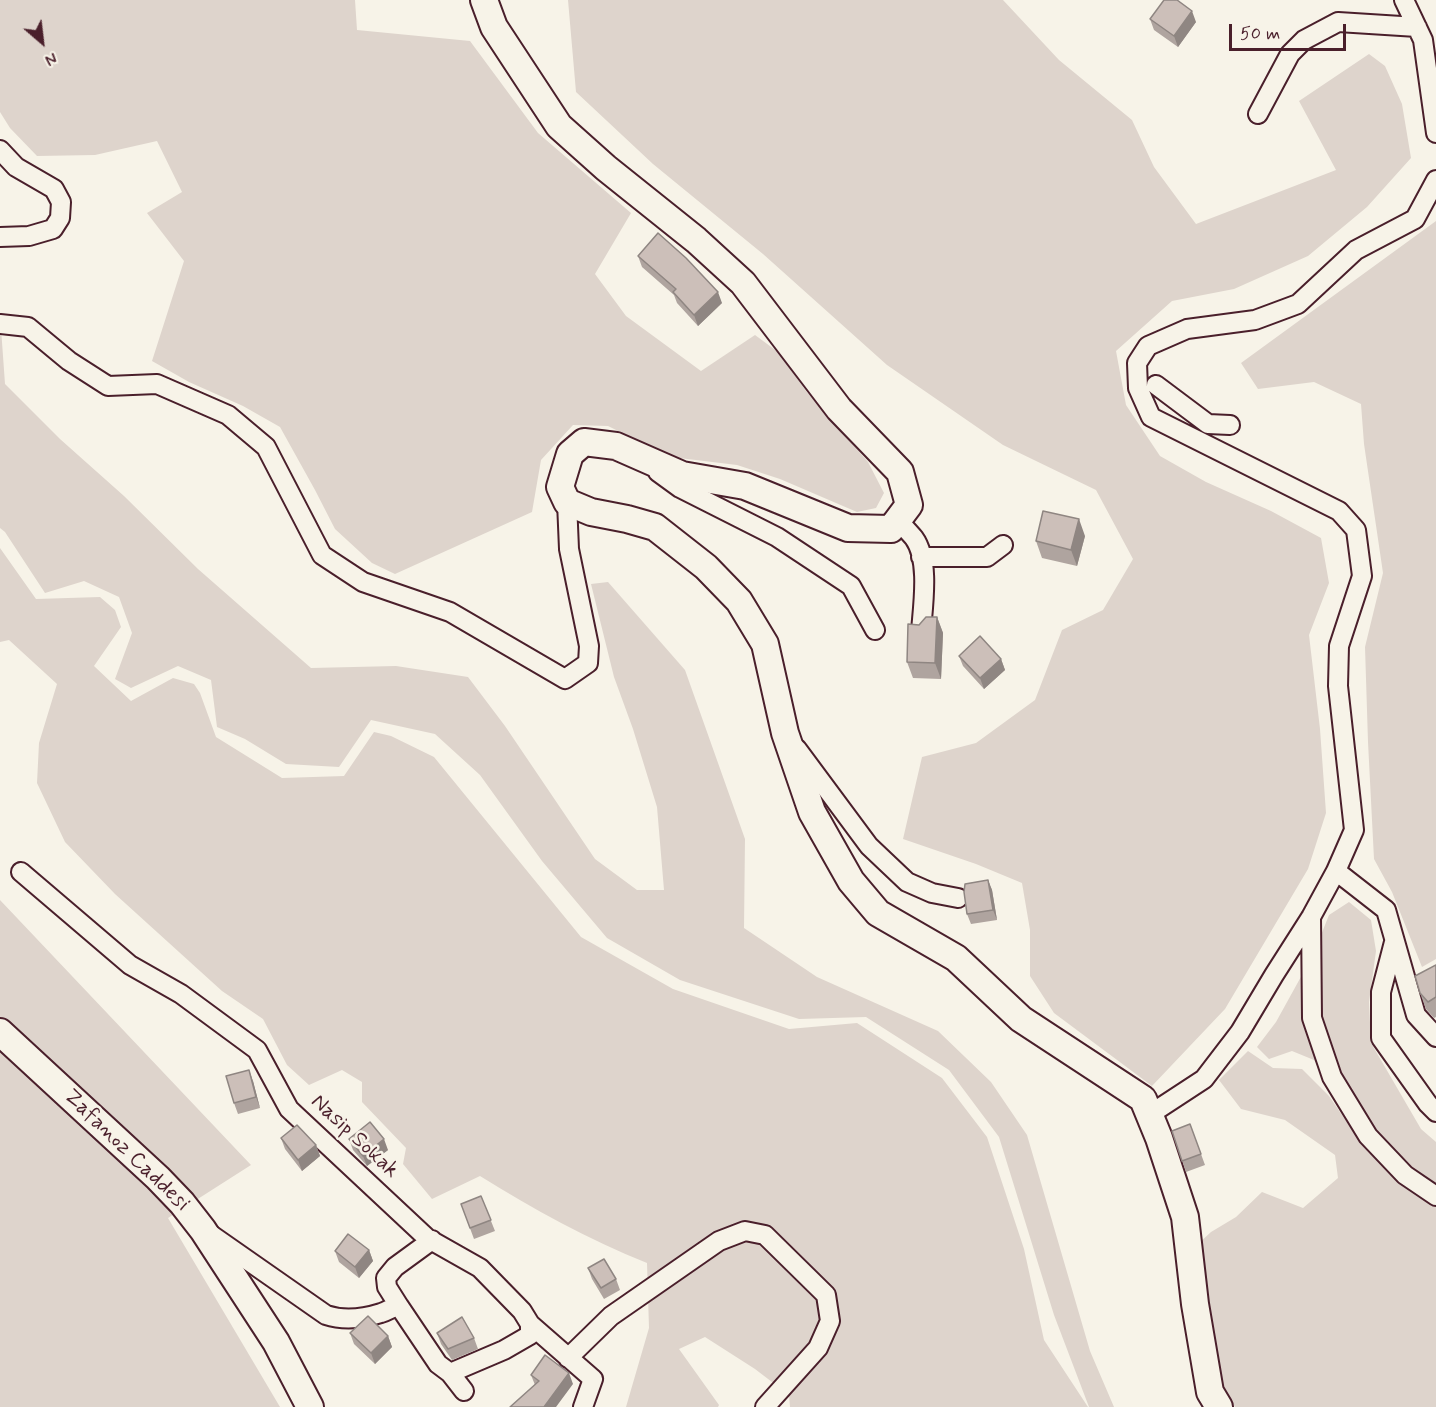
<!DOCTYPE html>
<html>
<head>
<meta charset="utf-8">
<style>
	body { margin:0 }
	#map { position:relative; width:1436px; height:1407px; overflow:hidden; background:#f7f3e8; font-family:Mynerve,sans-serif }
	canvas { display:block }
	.north { position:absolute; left:12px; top:12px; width:60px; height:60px; -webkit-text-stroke:4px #f7f3e8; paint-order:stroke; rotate:152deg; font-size:16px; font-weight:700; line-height:24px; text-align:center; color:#4a1f2b }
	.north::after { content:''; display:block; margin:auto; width:21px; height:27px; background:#4a1f2b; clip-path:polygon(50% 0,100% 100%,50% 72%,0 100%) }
	.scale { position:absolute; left:1229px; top:24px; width:117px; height:27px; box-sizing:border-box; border:3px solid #4a1f2b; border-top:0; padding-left:8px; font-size:18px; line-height:21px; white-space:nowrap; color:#4a1f2b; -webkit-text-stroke:4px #f7f3e8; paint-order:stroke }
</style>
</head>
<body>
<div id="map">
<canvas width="1436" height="1407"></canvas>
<div class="north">N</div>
<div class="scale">50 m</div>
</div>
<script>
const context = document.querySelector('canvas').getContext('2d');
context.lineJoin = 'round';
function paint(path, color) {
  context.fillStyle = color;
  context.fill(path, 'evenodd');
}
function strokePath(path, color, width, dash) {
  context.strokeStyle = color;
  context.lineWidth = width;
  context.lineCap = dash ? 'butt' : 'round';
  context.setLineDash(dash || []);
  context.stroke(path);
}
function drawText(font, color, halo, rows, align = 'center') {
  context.font = font + ' Mynerve,sans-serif';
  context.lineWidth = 5;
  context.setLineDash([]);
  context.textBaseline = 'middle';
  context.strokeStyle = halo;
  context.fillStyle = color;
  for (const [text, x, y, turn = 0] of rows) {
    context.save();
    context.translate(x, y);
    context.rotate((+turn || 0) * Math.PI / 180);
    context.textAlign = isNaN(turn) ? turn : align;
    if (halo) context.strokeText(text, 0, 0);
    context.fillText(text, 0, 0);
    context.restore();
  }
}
const green = new Path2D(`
	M0 0H355L357 30 470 41 538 133 631 213 595 274 626 316 701 371 755 335 778 352 806 391 868 462 884 493 876 508 857 512 780 479 737 465 671 457 608 426 573 425 541 460 532 512 395 574 372 563 335 529 315 490 280 427 243 406 189 382 152 361 184 261 147 213 182 192 157 141 95 155 37 156 10 128 0 112Z
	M568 0H1003L1059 60 1132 120 1154 167 1196 224 1336 170 1299 101 1369 54 1385 66 1402 104 1411 158 1367 207 1308 256 1234 289 1172 301 1116 351 1126 405 1160 456 1206 482 1271 511 1321 538 1329 583 1309 635 1320 729 1326 813 1308 869 1225 1009 1152 1086 1054 1013 1030 976V930L1022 883 976 864 903 839 922 757 976 743 1035 700 1062 630 1103 610 1133 559 1096 490 1003 445 887 365 763 254 653 164 576 92Z
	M1436 221V959L1422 967 1392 892 1374 859 1368 742 1365 647 1383 573 1364 444 1361 404 1314 382 1258 389 1241 363Z
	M0 314 5 384 60 439 124 496 198 569 311 668 396 666 468 677 505 726 595 859 637 890H664L657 807 633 729 614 677 591 584 608 582 685 670 745 839 744 928 817 977 938 1031 991 1082 1027 1135 1090 1351 1114 1407H1089L1054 1315 999 1137 949 1070 866 1017 799 1019 680 980 607 938 542 861 480 775 435 734 371 720 339 767 286 764 245 739 217 727 211 680 178 666 131 688 115 679 132 633 119 597 84 581 45 593 5 532 0 528Z
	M0 548 36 599 100 597 115 610 121 627 94 666 131 701 173 678 194 684 200 693 216 737 282 778 344 776 374 732 391 736 434 757 581 937 673 989 789 1029 857 1023 942 1078 987 1137 1024 1249 1044 1340 1088 1407H790L789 1395 755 1369 705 1337 679 1349 719 1405 718 1407H626L649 1328 647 1263C589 1240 533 1209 480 1176L432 1199 403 1164 406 1148 362 1102V1082L342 1070 309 1085 287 1065 263 1019 222 991 115 894 65 842 37 783 39 743 57 684 9 640 0 642Z
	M0 900 251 1165 168 1218 280 1407H0Z
	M1349 902 1371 920 1376 951 1369 1002 1371 1043 1421 1129 1436 1142V1204L1374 1138 1314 1060 1292 1051 1269 1059 1257 1047 1276 1022 1313 955 1329 915Z
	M1248 1051 1273 1068 1302 1069 1329 1096 1362 1144 1436 1207V1407H1235L1217 1380 1197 1245 1211 1232 1236 1217 1262 1192 1303 1208 1338 1178 1335 1155 1285 1120 1241 1109 1219 1080Z`);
const street = new Path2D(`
	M1404 0 1423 40 1436 133
	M1258 114 1290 54 1304 40 1338 22 1417 27
	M0 150 16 167 54 189 61 202 60 218 53 229 29 236 0 237
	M0 324 28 327 69 361 108 386 157 384 228 415 266 447 322 555 363 582 450 612 565 679 588 663 589 646 569 549 567 502
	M1156 385 1208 424 1230 425
	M658 472 680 488 777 537 851 586 875 630
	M898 520C903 526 909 532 914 538 930 560 923 605 921 631
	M921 557H987L1003 545
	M797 749 869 846 907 882 932 893 958 898
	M1336 871 1386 910 1416 1015 1436 1037
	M21 872 130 965 181 994 257 1050 289 1109 427 1238 480 1268 522 1311 530 1324V1335L504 1350 450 1373
	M1311 917 1312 1018 1332 1077 1368 1136 1405 1175 1436 1196
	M1394 942 1381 992V1038L1428 1104 1436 1112
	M1149 1115 1204 1079 1240 1032 1274 975 1311 917 1336 871 1354 830 1338 686 1339 646 1362 576 1356 530 1339 511 1151 417 1138 388 1137 363 1148 346 1187 329 1255 320 1298 304 1356 250 1415 219 1436 180
	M210 1234 326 1315C344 1321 362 1319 381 1313 388 1311 392 1307 399 1306L438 1364 450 1373 464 1391
	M399 1306 387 1287 386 1278 395 1267 432 1240
	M530 1324 593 1379 583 1407
	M568 1358 611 1316 719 1241 745 1231 765 1235 826 1295 830 1321 818 1348 765 1407`);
const secondary = new Path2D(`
	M484 0 494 27 559 126 606 168 696 240 743 283 839 409 900 472 909 505 891 529 848 528 745 486 682 475 616 446 584 442 570 454 560 487 567 502 591 512 627 519 655 527 706 567 739 601 765 644 785 733 812 812 851 881 878 913 956 958 1021 1019 1143 1099 1159 1138 1185 1217 1195 1304 1210 1392 1219 1407
	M0 1032 158 1178 182 1203 203 1230 276 1342 310 1407`);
const wall = new Path2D(`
	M1150 19 1196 22 1178 47 1154 30Z
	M638 256 722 303 698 326 677 303 674 295 642 267Z
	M1085 536 1077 566 1042 558 1036 541Z
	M937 617 943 633 941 679 913 678 907 662 919 625Z
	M959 656 1001 659 1005 670 984 689 963 666Z
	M988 880 992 890 997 920 971 924 967 914Z
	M1436 965V1017L1434 1018 1426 1009 1420 993Z
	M253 1081 260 1108 238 1114 234 1103Z
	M1190 1124 1205 1165 1186 1172 1172 1131Z
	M281 1138 316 1145 320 1156 302 1171 285 1149Z
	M349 1139 388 1150 367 1166 353 1150Z
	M481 1196 495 1231 474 1239 461 1204Z
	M369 1250 373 1261 359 1278 339 1262 335 1251Z
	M588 1268 616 1279 620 1290 604 1299 592 1279Z
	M350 1333 388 1336 392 1347 375 1364 354 1344Z
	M437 1333 474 1338 478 1349 452 1360 441 1344Z
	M531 1375 573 1384 535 1385Z`);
const shadedWall = new Path2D(`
	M1192 11 1196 22 1178 47 1174 36Z
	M718 292 722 303 698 326 694 315Z
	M1079 519 1085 536 1077 566 1071 550Z
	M937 617 943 633 941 679 935 663Z
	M1001 659 1005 670 984 689 980 678Z
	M988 880 992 890 997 920 993 910Z
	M249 1070 253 1081 260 1108 256 1097Z
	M384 1139 388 1150 367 1166 363 1156Z
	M316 1145 320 1156 302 1171 298 1160Z
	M369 1250 373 1261 359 1278 355 1267Z
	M388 1336 392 1347 375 1364 371 1353Z
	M569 1373 573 1384 556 1407H544Z`);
const building = new Path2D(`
	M1164 0H1177L1192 11 1174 36 1150 19Z
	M658 233 686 258 718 292 694 315 673 292 676 289 638 256Z
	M1043 511 1079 519 1071 550 1036 541Z
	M926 617H937L935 663 907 662 908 624 919 625Z
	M980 636 1001 659 980 678 959 656Z
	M988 880 993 910 967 914 964 892 965 884Z
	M1436 965V997L1428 1002 1420 993 1415 976Z
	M249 1070 256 1097 234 1103 226 1076Z
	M370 1122 384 1139 363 1156 349 1139Z
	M1190 1124 1201 1154 1182 1161 1172 1131Z
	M297 1125 316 1145 298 1160 281 1138Z
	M481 1196 491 1220 470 1228 461 1204Z
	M348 1234 369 1250 355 1267 335 1251Z
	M604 1259 616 1279 601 1288 588 1268Z
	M368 1316 388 1336 371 1353 350 1333Z
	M462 1317 474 1338 448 1349 437 1333Z
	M545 1355 569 1373 544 1407H510L539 1381 531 1375Z`);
const streetNames = [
	["Nasip Sokak",354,1137,43],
	["Zafanoz Caddesi",126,1151,44]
];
paint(green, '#ded4cc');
strokePath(street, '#4a1f2b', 22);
strokePath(secondary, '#4a1f2b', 30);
strokePath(street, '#f7f3e8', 18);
strokePath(secondary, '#f7f3e8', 26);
paint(wall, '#afa49f');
paint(shadedWall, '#8f8682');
paint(building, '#ccbfb9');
strokePath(building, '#8f8682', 1.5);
drawText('22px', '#4a1f2b', '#f7f3e8', streetNames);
</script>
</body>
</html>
